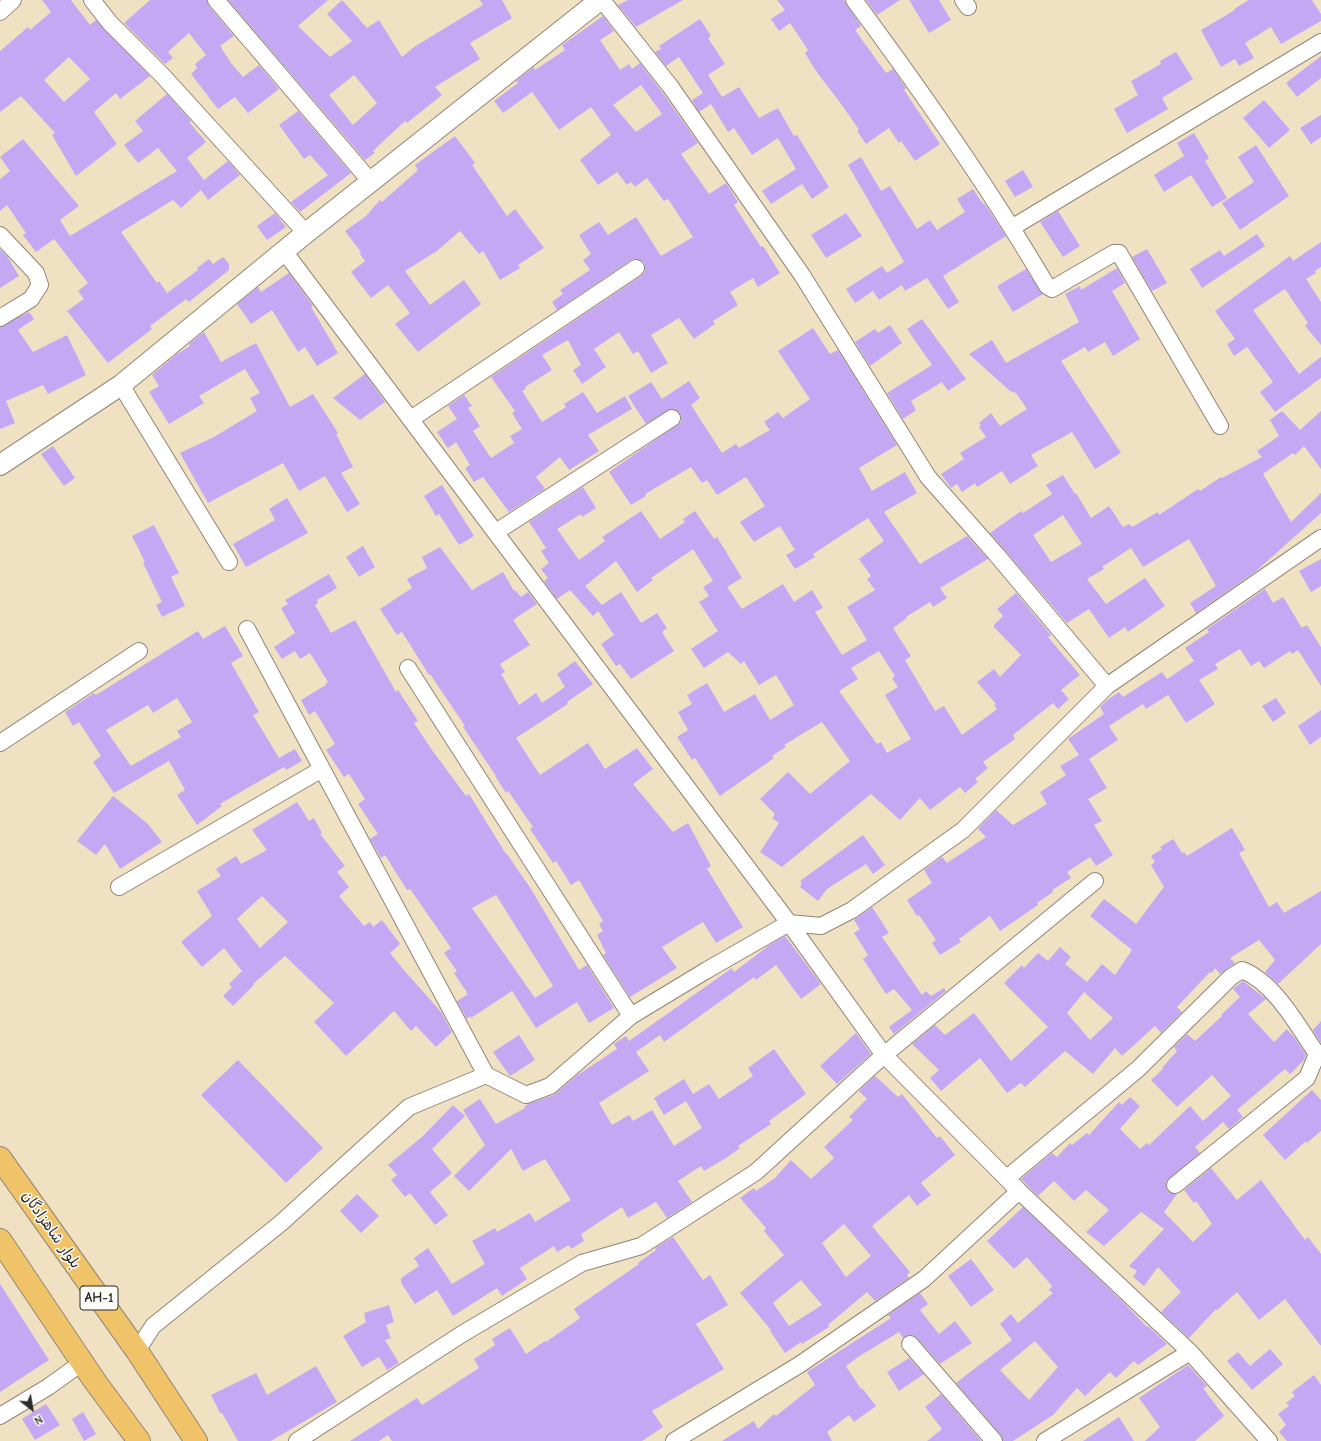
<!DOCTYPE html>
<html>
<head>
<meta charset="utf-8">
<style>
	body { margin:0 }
	#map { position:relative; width:1321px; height:1441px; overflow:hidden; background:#f1e1c3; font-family:"Comic Neue",sans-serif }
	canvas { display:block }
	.north { position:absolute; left:12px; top:1389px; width:40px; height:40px; -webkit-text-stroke:3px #fdfcf7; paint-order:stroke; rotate:149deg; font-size:11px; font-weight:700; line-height:16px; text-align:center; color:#2b2b2b }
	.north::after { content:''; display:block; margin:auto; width:14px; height:18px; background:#2b2b2b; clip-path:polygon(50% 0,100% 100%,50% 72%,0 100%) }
</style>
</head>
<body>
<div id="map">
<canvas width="1321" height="1441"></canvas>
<div class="north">N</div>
</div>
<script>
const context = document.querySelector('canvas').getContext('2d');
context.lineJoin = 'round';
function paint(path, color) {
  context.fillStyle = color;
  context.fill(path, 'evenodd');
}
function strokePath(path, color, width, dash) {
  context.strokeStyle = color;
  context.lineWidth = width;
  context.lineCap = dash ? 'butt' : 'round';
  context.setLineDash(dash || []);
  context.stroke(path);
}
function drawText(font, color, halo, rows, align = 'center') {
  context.font = font + ' "Comic Neue","Playpen Sans Arabic",sans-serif';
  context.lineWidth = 3;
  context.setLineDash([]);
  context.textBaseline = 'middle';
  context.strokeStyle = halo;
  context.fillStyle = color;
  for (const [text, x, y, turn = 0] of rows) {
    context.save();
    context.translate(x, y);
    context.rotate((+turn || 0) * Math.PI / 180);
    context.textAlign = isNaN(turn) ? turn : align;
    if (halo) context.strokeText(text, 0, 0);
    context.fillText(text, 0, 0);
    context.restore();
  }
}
const building = new Path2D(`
	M42 0H71L90 25 96 20 150 76 120 99 116 93 94 112 117 144 76 176 52 135 55 133 21 96 0 112V51L28 27 30 30 51 12ZM69 57 90 79 64 102 44 80Z
	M150 0H207L209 6 234 36 220 46 231 63 243 77 259 65 279 89 248 113 235 97 218 109 191 74 197 68 195 64 206 55 189 33 168 52 173 58 165 64 124 23Z
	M228 0H328L298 26 330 57 352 41 327 14 342 0 367 28 379 20 402 57 414 47 483 5 480 0H502L512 18 470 43 480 59 435 87 442 95 407 123 405 121 373 151 375 153 365 160ZM354 75 377 103 353 125 329 95Z
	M628 0H683L636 27 618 5Z
	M777 0H844L861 26 855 30 886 73 893 69 906 88 904 90 940 144 915 161 901 141 899 143 889 128 866 144 857 131 859 130 844 108 816 71 805 53 808 50 790 23 779 31 771 19 785 10Z
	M866 0H900L877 15Z
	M909 0H939L951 20 929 33Z
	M1249 0H1312L1321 14V21L1281 44 1271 27 1245 43 1254 58 1239 66 1235 59 1221 67 1201 30 1235 10 1234 9Z
	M603 16 614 31 600 40 620 70 629 64 632 69 640 63 662 92 698 143 681 154 709 194 726 183 738 202 734 205 761 247 763 246 780 273 758 287 753 278 730 292 738 305 713 321 715 324 694 339 679 318 651 335 668 363 651 373 638 351 633 354 619 332 594 349 606 367 582 384 573 370 581 365 568 340 542 355 552 370 525 387 526 389 522 391 542 422 566 407 564 404 583 392 597 413 625 396 632 409 588 435 599 451 569 470 560 457 536 477 545 489 509 512 483 477 474 482 465 468 470 465 456 442 448 448 437 432 457 419 448 406 464 395 472 406 468 408 480 426 473 431 491 458 514 443 510 436 522 429 512 413 515 411 491 377 641 276 645 272 644 262 636 259 631 260 557 310 552 302 563 294 560 290 590 270 583 260 591 254 579 235 599 222 608 235 636 217 661 256 693 237 668 199 664 201 647 178 635 187 631 182 627 185 617 172 598 185 580 160 611 135 591 107 559 130 532 92 503 113 494 101 518 83 516 81 534 67 535 70 565 50 562 45ZM641 85 662 114 636 132 613 105Z
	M700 19 711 36 708 38 725 64 708 75 722 97 739 87 759 118 778 108 794 136 797 135 829 187 812 199 802 184 771 204 762 191 796 169 778 138 752 155 734 128 728 132 711 104 699 112 692 100 703 93 679 57 666 66 655 52 661 49 659 46Z
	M1176 52 1193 79 1162 98 1168 109 1127 133 1114 109 1138 95 1131 81 1161 64 1160 61Z
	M1321 56V78L1297 97 1286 83Z
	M167 94 191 121 190 123 206 142 187 158 204 180 228 161 240 175 208 200 201 190 181 208 173 200 121 232 157 283 159 281 167 293 198 270 197 268 209 259 213 264 223 257 229 264V270L189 302 186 299 150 326 152 329 108 363 67 311 84 299 78 291 88 283 54 239 36 252 23 235 26 233 7 205 0 211V179L10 171 0 157 23 139 79 206 60 220 70 236 177 171 158 148 138 163 124 145 143 131 135 121Z
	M1264 100 1290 130 1269 148 1243 118Z
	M298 111 351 173 300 212 291 202 328 175 310 155 304 159 279 125Z
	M1321 115V137L1311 144 1300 128Z
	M1194 133 1209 158 1205 161 1227 198 1212 207 1191 175 1164 192 1154 175 1184 156 1177 143Z
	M455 136 475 163 472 165 507 216 515 209 544 248 518 265 520 268 500 280 483 251 479 254 460 231 437 251 405 271 430 305 464 280 481 304 418 352 395 324 410 313 388 285 371 298 351 272 365 261 359 253 361 252 345 231 366 216 380 200 382 202 418 170 415 165Z
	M1256 145 1289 196 1240 230 1222 203 1254 182 1238 157Z
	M861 157 881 191 890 186 917 229 930 220 937 230 965 212 957 199 973 189 983 204 984 203 1006 236 943 276 959 302 948 309 927 278 905 291 902 285 879 300 873 291 855 303 846 289 882 266 887 273 904 262 848 165Z
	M1023 170 1033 187 1015 197 1005 181Z
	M1058 211 1080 246 1063 257 1040 222Z
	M275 213 286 227 267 240 257 226Z
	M846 213 862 236 826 258 811 235Z
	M1257 234 1265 246 1202 288 1190 269 1220 250 1224 256Z
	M1321 242V267L1315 271 1316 273 1306 279 1321 302V345L1305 326 1308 323 1285 289 1253 310 1299 374 1321 357V378L1275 412 1260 392 1273 382 1247 347 1234 356 1227 344 1235 339 1215 311 1290 256 1293 261Z
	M0 249 7 256 19 276 0 288Z
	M1147 249 1167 283 1152 291 1132 257Z
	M1117 268 1125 283 1112 291 1140 339 1113 356 1105 342 1088 352 1085 347 1061 361 1121 453 1095 469 1072 432 1031 455 1038 466 1010 484 1002 471 977 487 975 483 962 492 957 484 951 488 941 474 964 459 960 453 986 437 979 427 981 425 979 423 991 413 1000 426 1027 409 1016 393 1010 391 969 354 992 340 1006 363 1079 322 1065 294 1080 286 1081 290Z
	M1026 269 1043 294 1013 312 997 286Z
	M289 273 313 306 311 307 338 353 317 366 305 347 298 352 272 310 251 324 237 304 258 287 261 292Z
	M29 312 34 319 18 330 33 352 67 335 86 375 48 394 43 385 6 401 15 423 0 429V327Z
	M922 319 966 379 948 391 942 382 911 401 916 410 903 419 887 393 932 365 907 329Z
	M890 325 902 343 870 366 855 342 875 329 878 333Z
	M813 328 830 354 838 350 897 445 859 468 872 491 905 472 917 493 884 512 920 564 967 536 988 559 940 588 947 598 933 607 930 602 906 617 907 618 893 628 911 656 905 660 935 711 944 706 962 735 997 709 994 705 996 704 977 682 994 669 1000 677 1021 655 993 626 1003 616 997 609 1016 593 1051 635 1048 637 1080 675 1061 690 1069 699 1058 709 1053 703 1013 735 1015 739 983 762 988 768 975 779 978 782 965 793 960 787 930 810 920 798 900 820 871 794 782 867 760 852 779 823 772 818 775 814 760 799 788 772 810 794 850 761 822 722 784 745 786 747 772 756 774 758 720 796 695 758 692 760 677 737 688 730 678 712 692 704 687 695 707 683 724 712 755 694 770 720 794 705 776 675 759 685 744 661 741 664 728 652 704 668 691 649 718 631 699 602 709 596 703 587 713 581 693 549 651 578 653 580 637 592 616 561 585 586 602 605 621 592 641 623 657 613 667 628 662 632 674 651 631 679 620 664 616 666 601 644 614 635 598 611 593 616 570 590 557 599 544 581 548 578 541 569 549 563 541 551 546 548 529 522 583 487 596 508 582 517 581 514 557 529 579 560 605 541 602 537 641 511 660 539 685 522 683 519 695 511 714 539 717 537 742 578 727 587 742 609 783 584 794 602 812 590 823 608 815 612 842 655 867 640 847 607 875 590 867 579 871 576 859 559 884 541 868 518 813 554 815 557 795 569 786 555 795 550 780 526 754 542 740 522 765 506 746 477 717 495 707 480 702 483 691 467 645 494 646 496 631 505 609 472 681 422 680 413 672 409 646 424 628 396 651 382 662 399 689 381 700 398 691 405 722 453 736 444 739 448 770 430 764 422 778 412 783 418 810 399 778 351ZM879 651 895 676 892 678 898 687 885 695 911 739 887 753 881 742 877 744 839 691 858 679 851 668Z
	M204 332 221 362 256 343 290 407 313 394 338 433 336 434 353 467 341 473 360 504 347 512 325 476 299 491 283 463 208 503 180 453 214 437 257 411 250 398 260 393 245 369 199 396 204 403 169 424 149 392 159 386 152 375 177 354 190 346 189 344Z
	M365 374 385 402 360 420 333 398Z
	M1282 411 1300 430 1321 411V469L1304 446 1295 455 1293 453 1263 474 1291 522 1321 493V513L1255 572 1196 613 1190 603 1216 586 1189 539 1143 567 1131 548 1102 567 1104 569 1087 579 1106 604 1145 578 1165 606 1128 632 1125 627 1109 638 1089 609 1067 623 990 533 1021 511 1023 513 1052 494 1046 485 1063 475 1075 494 1076 493 1091 518 1109 506 1123 527 1129 524 1132 527 1158 512 1159 515 1198 489 1200 491 1221 477 1222 478 1262 457 1257 451 1279 436 1270 420ZM1063 515 1082 544 1051 562 1033 535Z
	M53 446 75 478 64 486 41 454Z
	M442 485 474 536 459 545 439 514 436 516 424 496Z
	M287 498 308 533 246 567 233 544 275 520 269 509Z
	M154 525 179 573 171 577 185 606 162 617 156 605 162 602 143 563 145 562 132 536Z
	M363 546 375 567 359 577 346 557Z
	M440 547 472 590 503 572 514 591 515 590 521 597 528 592 537 604 513 620 530 645 500 664 505 672 501 674 519 705 536 693 542 703 565 687 557 674 575 661 593 684 567 702 568 704 516 738 540 775 588 743 605 769 637 748 653 769 633 784 673 832 688 823 711 866 707 869 743 927 716 943 703 922 662 947 677 968 630 997 603 955 606 953 597 935 603 931 599 924 603 921 579 880 571 885 556 861 553 863 530 829 533 827 508 791 506 793 495 776H496L463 727 465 726 430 674 429 675 402 632 397 635 380 609 412 588 407 579 427 568 422 557Z
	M1321 559V586L1311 592 1299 571Z
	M329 574 337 588 317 600 318 603 315 605 331 633 355 620 396 692 398 690 418 721 414 723 432 750 466 796 469 794 506 854H507L531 889 579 970 587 965 614 1008 589 1023 577 1002 536 1028 512 991 471 1018 470 1016 467 1019 457 1001 468 994 454 973 457 971 444 953 451 948 410 889 407 890 385 855 381 858 370 839 378 834 358 804 365 799 349 774 344 777 326 750 335 744 315 711 309 715 301 700 326 685 325 684 328 682 310 653 300 659 295 651 282 659 274 647 295 633 281 608 288 604 285 600ZM496 895 553 986 535 998 472 908Z
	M1265 589 1273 603 1283 597 1302 628 1307 625 1321 647V686L1298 650 1292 654 1290 651 1264 668 1259 661 1251 666 1240 649 1215 664 1218 669 1199 680 1215 704 1186 723 1168 695 1146 709 1143 704 1109 726 1118 740 1089 759 1107 788 1088 799 1102 821 1094 825 1113 855 1096 866 1090 857 1067 872 1071 878 1052 890 1053 892 1037 903 1038 905 1000 931 990 916 959 939 961 942 940 955 932 943 936 940 919 915 917 916 907 900 932 883 924 870 942 857 947 863 986 837 978 829 996 810 1013 825 1047 804 1040 792 1066 775 1060 766 1079 755 1068 739 1104 714 1100 707 1106 701 1119 692 1123 697 1162 672 1167 679 1194 661 1185 648 1209 632 1207 629Z
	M225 626 243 656 231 663 259 712 253 715 279 758 295 749 302 761 286 770 284 767 220 804 222 806 197 825 177 795 185 790 169 761 114 793 93 762 101 756 79 722 73 726 65 712 94 693 96 695 198 631 203 639ZM177 698 192 722 177 731 181 737 131 766 106 730 148 705 153 713Z
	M1276 698 1286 713 1273 722 1262 706Z
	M1321 710V737L1310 745 1298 726Z
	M113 796 147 823 162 842 120 869 105 844 96 855 77 841Z
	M297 802 309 821 314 818 322 833 320 834 345 866 337 872 349 887 339 896 364 926 370 922 373 927 382 920 400 944 390 953 403 969 441 1012 452 1032 436 1047 416 1026 411 1031 394 1011 346 1056 314 1022 334 1003 285 956 253 984 254 985 233 1006 223 996 232 987 229 984 242 971 224 948 202 967 181 942 212 916 197 891 221 876 216 869 236 856 241 864 267 850 252 830ZM262 896 288 922 260 948 237 919Z
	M1232 828 1245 850 1239 853 1269 907 1277 902 1284 913 1321 891V944L1278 984 1265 972 1275 960 1259 940 1230 958 1235 963 1220 974 1215 968 1212 973 1210 972 1177 1007 1182 1012 1161 1033 1155 1026 1122 1056 1115 1048 1093 1074 1065 1051 1025 1087 1021 1083 1007 1093 980 1058 941 1091 930 1078 939 1070 912 1044 935 1025 945 1035 974 1013 1011 1061 1048 1027 1004 983 1022 965 1024 968 1038 953 1048 961 1060 947 1071 957 1065 964 1087 982 1102 964 1115 975 1132 950 1090 916 1104 899 1136 924 1164 887 1151 865 1155 862 1151 856 1162 849 1160 847 1173 839 1182 853 1184 852 1187 856ZM1084 992 1113 1018 1090 1040 1067 1013Z
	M863 835 885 865 873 874 866 864 827 889 818 901 800 887 802 883 800 881Z
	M872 907 889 933 882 937 922 995 926 991 931 996 944 988 946 991 894 1034 889 1027 912 1010 894 989 886 994 863 959 868 955 854 933 860 929 854 920Z
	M785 936 821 984 801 999 776 965 756 980 754 977 664 1042 660 1035 636 1052 649 1071 599 1103 612 1125 629 1115 633 1121 652 1110 674 1146 702 1128 686 1101 664 1115 654 1098 684 1079 693 1094 709 1084 719 1099 753 1076 748 1068 774 1049 806 1094 769 1121 771 1124 738 1146 740 1148 726 1158 704 1171 701 1166 678 1181 692 1202 667 1218 656 1202 628 1218 622 1207 581 1234 584 1241 571 1249 569 1245 557 1252 554 1246 520 1268 527 1279 502 1296 497 1288 453 1316 437 1290 415 1304 401 1283V1278L419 1266 414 1258 428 1248 452 1284 485 1264 472 1241 495 1228 497 1232 530 1213 535 1222 571 1200 545 1159 523 1171 511 1149 469 1191 454 1176 485 1145 463 1110 480 1099 496 1124 525 1108 524 1107 528 1104 554 1095 576 1076 617 1049 614 1044 626 1036 629 1041 732 968 734 972 771 944Z
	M1243 981 1266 999 1248 1014 1274 1042 1287 1029 1295 1038 1306 1055 1304 1060 1290 1074 1285 1069 1237 1110 1243 1117 1229 1129 1223 1122 1195 1147 1200 1153 1166 1181V1187L1168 1191 1177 1194 1164 1212 1193 1242 1212 1224 1196 1201 1194 1203 1184 1190 1211 1168 1237 1200 1261 1180 1305 1240 1308 1237 1321 1254V1346L1285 1299 1259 1320 1237 1292 1217 1310 1216 1309 1189 1338 1161 1312 1181 1292 1158 1267 1144 1286 1133 1277 1137 1271 1129 1266 1164 1229 1141 1212 1104 1246 1086 1232 1109 1210 1086 1190 1074 1201 1054 1181 1038 1196 1021 1179 1052 1153 1057 1157 1070 1143 1072 1145 1087 1133 1089 1135 1119 1102 1122 1105 1130 1097 1140 1106 1120 1129 1140 1149 1147 1143 1149 1145 1190 1106 1203 1121 1231 1096 1212 1075 1177 1107 1151 1080 1163 1069 1162 1068 1177 1051 1174 1047 1187 1034 1195 1041 1222 1016 1221 1015 1240 997 1233 989Z
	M1321 1021V1043L1313 1030Z
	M856 1033 871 1054 837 1084 820 1066Z
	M519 1035 535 1060 510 1076 493 1052Z
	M238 1060 323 1148 286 1183 201 1095Z
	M875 1076 898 1097 902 1094 937 1138 940 1136 955 1155 921 1183 931 1195 917 1206 909 1195 872 1226 910 1272 907 1275 909 1278 875 1301 867 1292 828 1325 829 1327 802 1344 801 1342 785 1353 770 1331 771 1330 740 1293 784 1255 764 1231 766 1228 740 1198 754 1188 756 1191 775 1178 791 1160 811 1179 834 1158 824 1147 853 1120 849 1117 867 1099 859 1091ZM844 1224 871 1256 846 1277 822 1243ZM801 1280 822 1305 789 1326 773 1303Z
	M1312 1090 1321 1100V1131L1307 1143 1306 1141 1285 1160 1263 1135Z
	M453 1105 465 1116 432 1149 452 1173 430 1192 448 1215 435 1225 410 1193 405 1197 391 1180 397 1175 388 1165 423 1136Z
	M357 1194 379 1216 361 1233 340 1211Z
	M1023 1207 1122 1301 1147 1327 1148 1326 1167 1344 1138 1365 1134 1361 1116 1378 1110 1372 1085 1396 1077 1388 1053 1415 1013 1441H1003L1001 1435 956 1383 1012 1340 1000 1324 1011 1314 1018 1323 1053 1293 1049 1290 1052 1286 1027 1257 1014 1269 987 1241ZM1035 1341 1058 1367 1029 1400 1000 1370Z
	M673 1237 703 1280 710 1275 728 1305 696 1324 724 1369 652 1411 663 1427 642 1441H392L388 1435 379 1441H350L417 1398 422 1405 479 1368 474 1359 495 1345 492 1339 510 1328 526 1354 545 1341 546 1342 580 1318 574 1309 639 1264 638 1263 656 1250 655 1248Z
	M971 1259 994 1290 971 1307 948 1276Z
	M0 1284 49 1360 0 1392Z
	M920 1293 928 1304 920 1310 939 1334 955 1321 972 1343 940 1364 917 1338 909 1335 903 1338 899 1332 858 1357 846 1366 861 1389 862 1388 876 1406 854 1422 849 1415 827 1432 832 1441H722L754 1421 758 1429 774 1414 776 1416 815 1385 807 1372 891 1318 888 1315Z
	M389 1305 394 1322 386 1325 391 1338 385 1340 399 1363 387 1370 379 1357 362 1367 343 1336 366 1322 364 1313Z
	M1270 1349 1283 1364 1252 1390 1227 1361 1238 1352 1250 1366Z
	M909 1358 924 1374 899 1391 887 1372Z
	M1188 1365 1207 1386 1203 1388 1224 1416 1195 1441H1145L1160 1427 1139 1398Z
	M316 1366 337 1402 271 1441H238L222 1413H220L211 1395 256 1373 267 1395Z
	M1314 1375 1321 1385V1441H1287L1279 1432 1286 1425 1278 1414 1289 1406 1286 1403 1295 1396 1292 1392Z
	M941 1394 981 1441H927L942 1429 925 1407Z
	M46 1404 60 1425 35 1440 22 1419Z
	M83 1412 96 1434 84 1441 72 1419Z
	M1119 1417 1134 1441H1083Z`);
const minor = new Path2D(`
	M92 0 110 23 162 75 306 233
	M216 0 371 182
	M602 0 670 86 802 275 928 477 996 554 1107 686
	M854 0C923 93 989 187 1047 286L1052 289 1114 253H1119L1220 426
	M963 0 968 7
	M0 12 13 0
	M1013 227 1321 42
	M0 235 36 273 40 285 31 299 0 318
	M284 251 789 923 884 1055 1019 1191 1190 1352 1269 1441
	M121 385 229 562
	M411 419 636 268
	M496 532 672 418
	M247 629 486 1075 526 1095 550 1086 631 1016 707 970 789 923 821 926 852 910 963 830 1107 686 1321 538
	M408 668 631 1016
	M0 743 139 651
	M119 887 322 769
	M1007 1178 1138 1069 1231 977 1242 970C1274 982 1298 1026 1317 1054L1307 1078 1175 1185
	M910 1344 994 1441
	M137 1351 153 1326 281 1223 409 1107 486 1075
	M0 1416 48 1387 83 1362
	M297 1441 462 1334 582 1263 641 1246 756 1172 884 1055 1095 881
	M674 1441 799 1365 924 1279 1019 1191
	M1045 1441 1190 1352`);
const tertiary = new Path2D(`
	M0 465 121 385 306 233 600 0`);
const primary = new Path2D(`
	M0 1158 137 1351 196 1441
	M0 1240 94 1380 139 1441`);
const shields = [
	[99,1298,38]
];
const shieldNames = [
	["AH-1",99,1298]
];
const streetNames = [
	["بلوار شاهزادگان",51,1230,55]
];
paint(building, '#c5a8f4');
strokePath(minor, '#8e8677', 18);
strokePath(tertiary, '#8e8677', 22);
strokePath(primary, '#8e8677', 24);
strokePath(minor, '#fff', 16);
strokePath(tertiary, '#fff', 20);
strokePath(primary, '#f1c369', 22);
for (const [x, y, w] of shields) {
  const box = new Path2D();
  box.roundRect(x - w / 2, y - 12, w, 24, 3);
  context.fillStyle = '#fdfcf7';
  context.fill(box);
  strokePath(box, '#2b2b2b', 1);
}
drawText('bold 14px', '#2b2b2b', null, shieldNames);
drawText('15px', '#2b2b2b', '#fdfcf7', streetNames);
</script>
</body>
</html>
